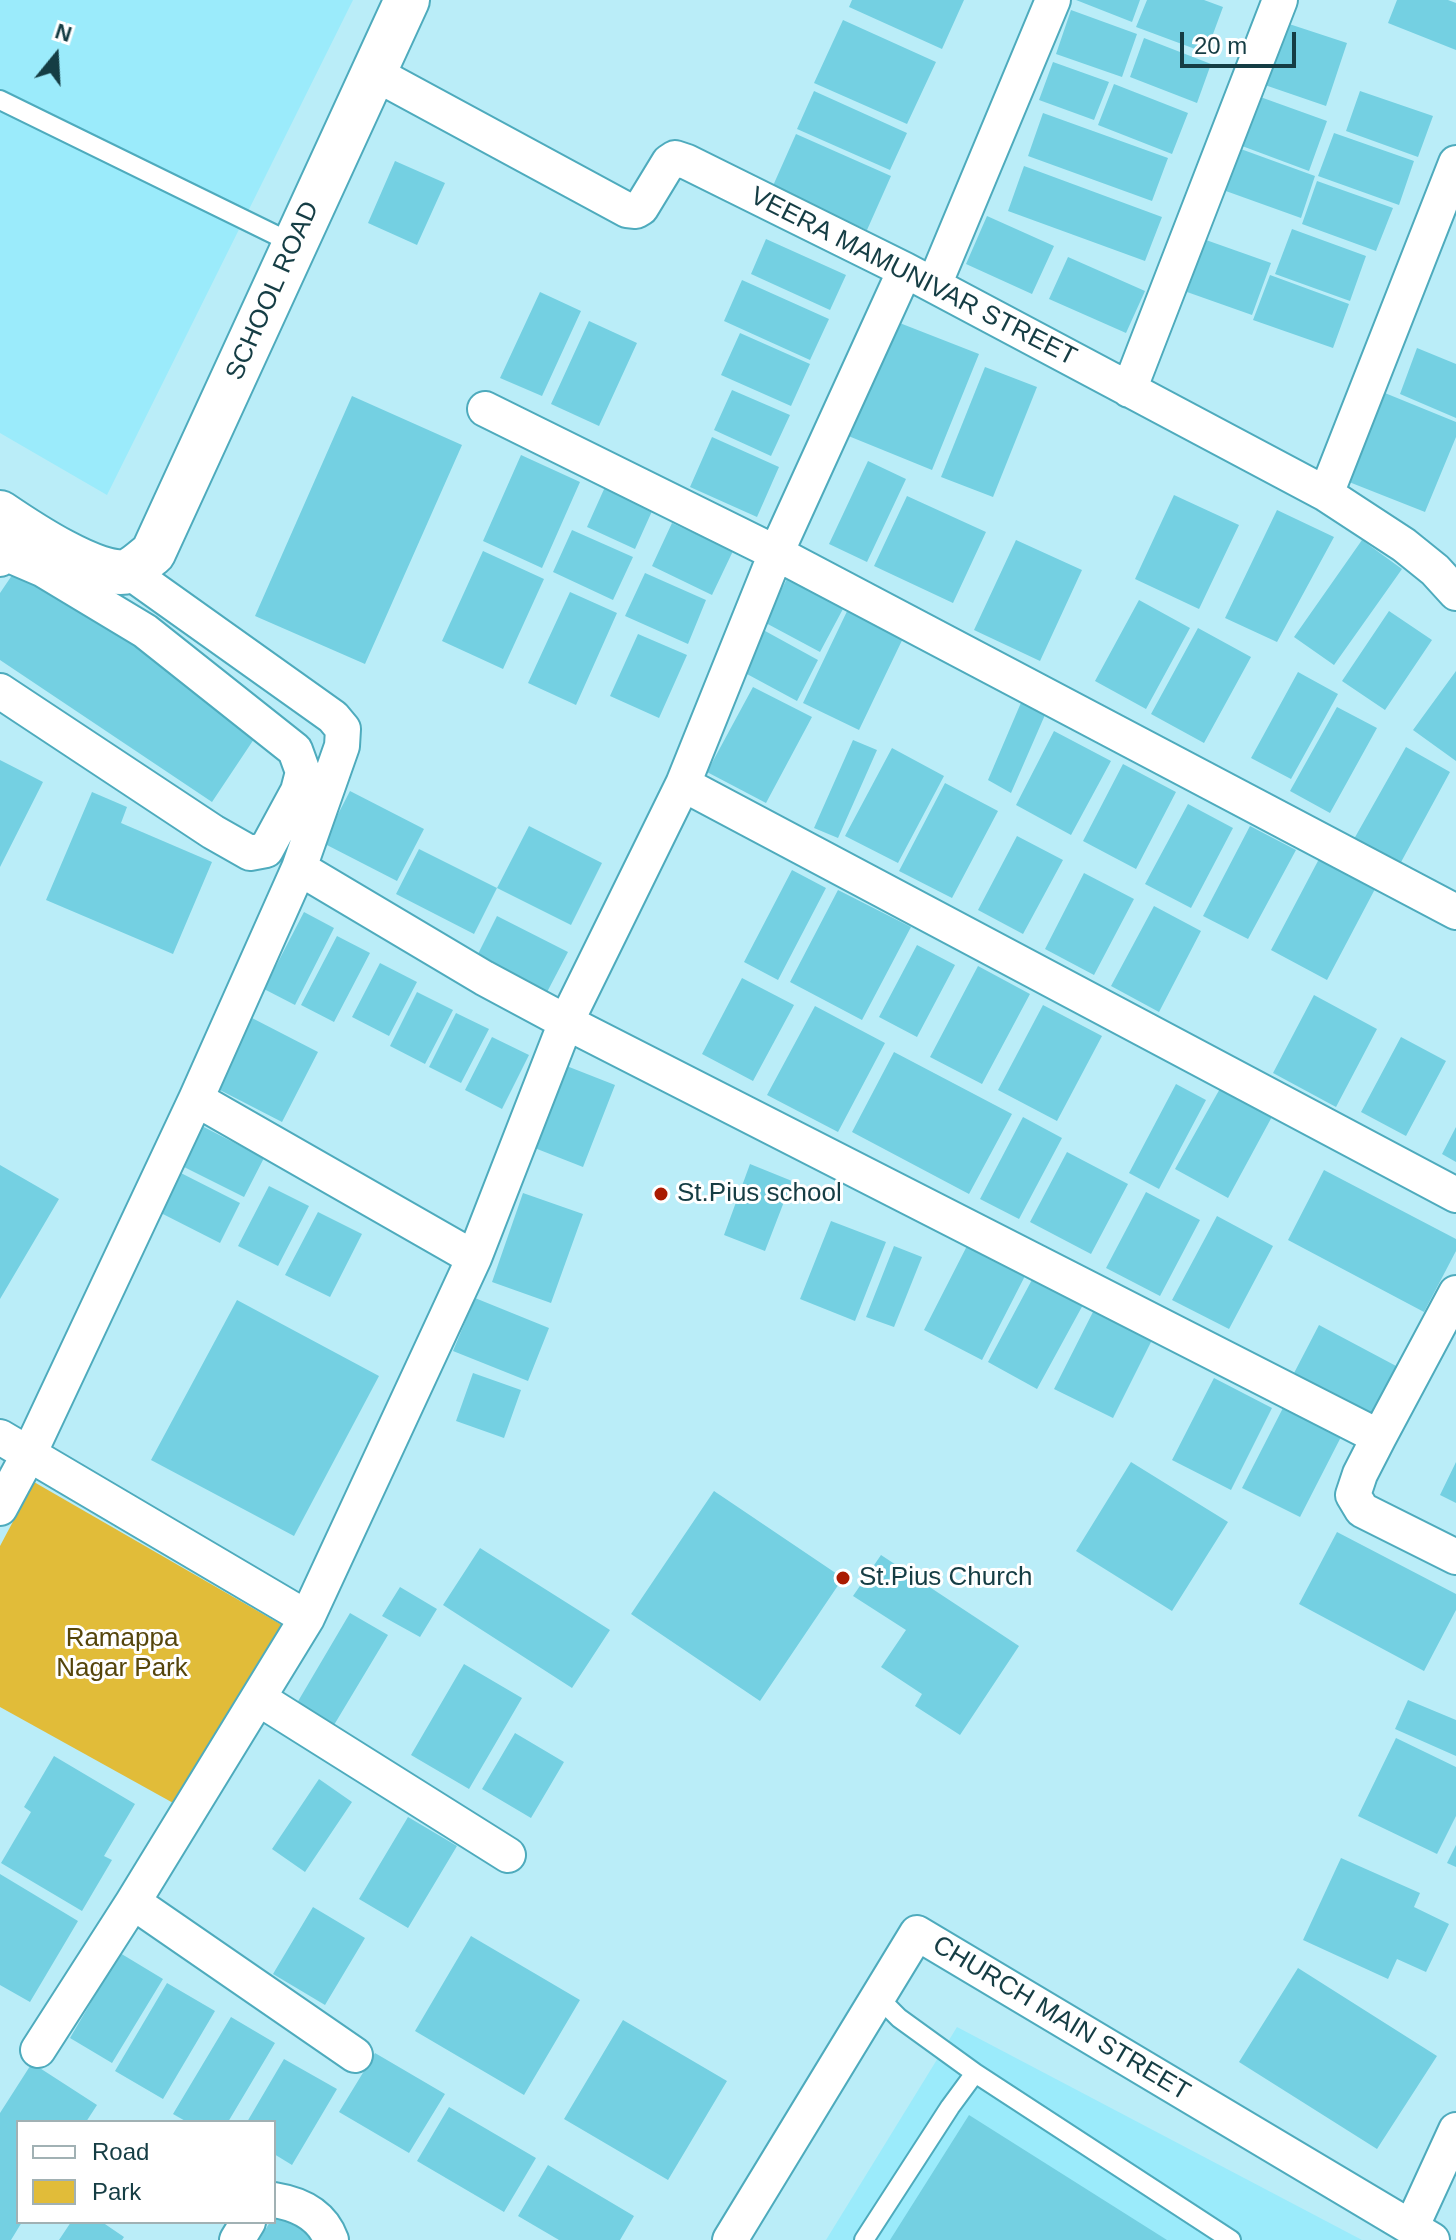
<!DOCTYPE html>
<html>
<head>
<meta charset="utf-8">
<style>
	body { margin:0 }
	#map { position:relative; width:1456px; height:2240px; overflow:hidden; background:#baedf8; font-family:Helvetica,sans-serif }
	canvas { display:block }
	.legend { position:absolute; left:16px; top:2120px; width:260px; height:104px; box-sizing:border-box; background:#fff; border:2px solid #a1b1b4; margin:0; padding:10px 14px; list-style:none; font-size:24px; color:#153d44 }
	.legend li { display:flex; align-items:center; gap:16px; height:40px }
	.legend b { width:40px; border:2px solid #a1b1b4 }
	.north { position:absolute; left:16px; top:16px; width:80px; height:80px; -webkit-text-stroke:6px #fff; paint-order:stroke; rotate:18deg; font-size:22px; font-weight:700; line-height:32px; text-align:center; color:#153d44 }
	.north::after { content:''; display:block; margin:auto; width:28px; height:36px; background:#153d44; clip-path:polygon(50% 0,100% 100%,50% 72%,0 100%) }
	.scale { position:absolute; left:1180px; top:32px; width:116px; height:36px; box-sizing:border-box; border:4px solid #153d44; border-top:0; padding-left:10px; font-size:24px; line-height:28px; white-space:nowrap; color:#153d44; -webkit-text-stroke:6px #fff; paint-order:stroke }
</style>
</head>
<body>
<div id="map">
<canvas width="1456" height="2240"></canvas>
<ul class="legend">
<li><b style="height:10px;background:#fff"></b>Road</li>
<li><b style="height:22px;background:#e1bc39"></b>Park</li>
</ul>
<div class="north">N</div>
<div class="scale">20 m</div>
</div>
<script>
const context = document.querySelector('canvas').getContext('2d');
context.lineJoin = 'round';
function paint(path, color) {
  context.fillStyle = color;
  context.fill(path, 'evenodd');
}
function strokePath(path, color, width, dash) {
  context.strokeStyle = color;
  context.lineWidth = width;
  context.lineCap = dash ? 'butt' : 'round';
  context.setLineDash(dash || []);
  context.stroke(path);
}
function drawText(font, color, halo, rows, align = 'center') {
  context.font = font + ' Helvetica,sans-serif';
  context.lineWidth = 6;
  context.setLineDash([]);
  context.textBaseline = 'middle';
  context.strokeStyle = halo;
  context.fillStyle = color;
  for (const [text, x, y, turn = 0] of rows) {
    context.save();
    context.translate(x, y);
    context.rotate((+turn || 0) * Math.PI / 180);
    context.textAlign = isNaN(turn) ? turn : align;
    if (halo) context.strokeText(text, 0, 0);
    context.fillText(text, 0, 0);
    context.restore();
  }
}
const built = new Path2D(`
	M0 0H353L107 495 0 433Z
	M957 2027 1362 2240H826Z`);
const green = new Path2D(`
	M34 1482 282 1625 175 1804 0 1707V1546Z`);
const building = new Path2D(`
	M852 0H964L942 49 849 7Z
	M1076 0H1140L1132 22Z
	M1147 0H1204L1223 7 1206 53 1136 27Z
	M1397 0H1448L1456 3V50L1388 23Z
	M1071 10 1137 34 1122 77 1056 54Z
	M843 20 936 62 907 124 814 83Z
	M1280 21 1347 43 1326 106 1259 83Z
	M1144 38 1211 64 1197 103 1130 77Z
	M1053 62 1109 82 1094 120 1039 100Z
	M1114 84 1188 113 1172 154 1098 125Z
	M814 91 907 133 890 170 797 129Z
	M1360 91 1433 116 1418 157 1346 131Z
	M1252 94 1327 121 1309 171 1234 143Z
	M1043 113 1168 158 1152 201 1028 156Z
	M1334 133 1414 161 1399 205 1318 176Z
	M796 134 891 176 867 230 772 188Z
	M1238 148 1315 176 1301 218 1223 190Z
	M395 161 445 183 417 245 368 223Z
	M1024 166 1162 217 1145 261 1008 211Z
	M1317 181 1393 208 1376 251 1302 224Z
	M987 216 1054 246 1032 294 966 264Z
	M1292 229 1366 256 1350 301 1275 274Z
	M766 239 846 275 830 310 751 274Z
	M1206 240 1271 263 1252 315 1187 292Z
	M1068 257 1145 291 1126 333 1049 299Z
	M1270 275 1349 304 1333 348 1253 320Z
	M742 280 829 319 810 360 724 321Z
	M540 292 581 311 542 396 500 378Z
	M892 320 979 354 932 470 846 435Z
	M589 321 637 343 599 426 551 404Z
	M740 333 810 364 791 406 721 375Z
	M1417 348 1456 364V418L1400 394Z
	M985 367 1037 387 993 497 941 477Z
	M732 390 790 415 771 456 714 430Z
	M1380 391 1456 422V437L1425 512 1344 480Z
	M352 396 462 445 365 664 255 616Z
	M712 437 779 467 757 517 690 487Z
	M521 455 580 482 542 568 483 541Z
	M868 461 906 479 867 562 829 544Z
	M605 487 653 509 635 549 587 527Z
	M1174 495 1239 525 1199 609 1135 579Z
	M907 496 986 532 953 603 874 566Z
	M1277 510 1334 537 1277 642 1225 618Z
	M672 523 733 551 712 595 652 566Z
	M572 530 633 557 613 600 553 572Z
	M1016 540 1082 570 1040 661 974 630Z
	M1362 540 1402 569 1334 665 1294 637Z
	M483 551 544 579 503 669 442 641Z
	M21 562 260 730 212 802 0 660V593Z
	M645 573 706 600 688 644 625 616Z
	M788 577 844 607 820 652 764 622Z
	M570 592 617 613 576 705 528 683Z
	M1139 600 1190 628 1146 709 1095 681Z
	M851 603 907 630 859 730 803 703Z
	M1389 611 1432 640 1385 710 1342 681Z
	M756 626 818 660 797 701 734 667Z
	M1198 628 1251 657 1204 743 1151 714Z
	M638 634 687 655 659 718 610 696Z
	M1456 671V761L1413 730Z
	M1298 672 1338 694 1291 779 1251 758Z
	M753 687 812 717 766 803 707 772Z
	M1023 698 1048 708 1011 793 988 780Z
	M1337 707 1377 728 1330 813 1290 791Z
	M1054 731 1111 761 1071 835 1016 805Z
	M853 740 877 750 838 838 814 828Z
	M1406 747 1450 772 1400 864 1354 839Z
	M892 748 944 776 898 863 845 836Z
	M0 760 43 782 0 867Z
	M1123 764 1176 792 1136 869 1083 841Z
	M945 783 998 811 952 898 899 871Z
	M350 791 424 829 397 881 323 843Z
	M92 792 127 807 121 823 212 862 173 954 46 900Z
	M1188 804 1233 828 1191 908 1145 884Z
	M529 826 602 863 571 925 497 888Z
	M1250 826 1296 850 1248 939 1203 916Z
	M1017 836 1063 860 1023 934 978 910Z
	M419 849 497 888 474 934 396 894Z
	M1319 859 1375 889 1327 980 1271 950Z
	M792 870 826 888 778 980 744 962Z
	M1084 873 1134 899 1094 975 1045 949Z
	M838 890 911 927 862 1020 790 982Z
	M1154 906 1201 931 1159 1012 1111 986Z
	M304 912 334 928 295 1005 264 989Z
	M497 916 568 952 545 996 475 960Z
	M337 936 370 953 334 1022 301 1005Z
	M917 945 955 965 917 1037 879 1017Z
	M380 963 417 982 389 1036 352 1017Z
	M978 966 1030 994 982 1084 930 1057Z
	M742 978 794 1005 753 1081 702 1054Z
	M417 992 453 1010 425 1064 390 1046Z
	M1314 995 1377 1029 1336 1107 1273 1073Z
	M1043 1005 1102 1036 1057 1121 998 1090Z
	M815 1006 885 1043 838 1132 767 1095Z
	M456 1013 489 1029 461 1083 429 1067Z
	M252 1018 318 1052 282 1122 216 1088Z
	M492 1037 529 1055 502 1109 465 1090Z
	M1401 1037 1446 1061 1406 1136 1361 1112Z
	M894 1052 1012 1114 969 1194 852 1132Z
	M559 1063 615 1085 583 1167 527 1145Z
	M1176 1084 1206 1100 1159 1189 1129 1173Z
	M1222 1085 1274 1113 1228 1198 1175 1169Z
	M1023 1117 1062 1138 1019 1219 980 1199Z
	M198 1124 264 1158 244 1197 178 1164Z
	M1456 1127V1162L1442 1154Z
	M1067 1152 1128 1184 1091 1254 1030 1222Z
	M750 1164 792 1181 765 1251 724 1235Z
	M0 1165 59 1199 0 1299Z
	M173 1169 240 1203 220 1243 153 1209Z
	M1324 1170 1456 1239V1251L1424 1312 1288 1240Z
	M269 1186 309 1206 278 1266 238 1246Z
	M1146 1192 1200 1220 1160 1296 1106 1268Z
	M523 1193 583 1214 551 1303 492 1282Z
	M318 1212 362 1234 330 1297 285 1275Z
	M1217 1216 1273 1246 1229 1329 1172 1300Z
	M831 1221 886 1242 855 1321 800 1299Z
	M968 1244 1026 1274 982 1360 924 1330Z
	M894 1246 922 1257 894 1327 866 1317Z
	M1034 1276 1084 1303 1037 1389 988 1362Z
	M475 1298 549 1328 528 1381 453 1351Z
	M237 1300 379 1376 294 1536 151 1460Z
	M1096 1306 1154 1336 1113 1418 1054 1389Z
	M1319 1325 1398 1367 1372 1416 1293 1375Z
	M473 1373 521 1390 504 1438 456 1421Z
	M1214 1378 1272 1408 1231 1490 1172 1460Z
	M1284 1406 1342 1435 1300 1517 1242 1488Z
	M1131 1462 1228 1522 1172 1611 1076 1551Z
	M1456 1462V1503L1440 1495Z
	M714 1491 843 1578 760 1701 631 1614Z
	M1337 1532 1456 1594V1610L1424 1671 1299 1604Z
	M480 1548 610 1630 572 1688 443 1605Z
	M881 1555 1019 1646 960 1735 915 1706 922 1694 881 1667 906 1630 853 1596Z
	M400 1587 437 1609 420 1637 382 1616Z
	M350 1613 388 1635 334 1725 297 1703Z
	M464 1664 522 1698 469 1789 411 1755Z
	M1408 1700 1456 1720V1756L1395 1729Z
	M515 1733 564 1762 531 1818 482 1789Z
	M1396 1738 1456 1767V1816L1437 1854 1358 1816Z
	M54 1756 135 1804 104 1856 112 1860 82 1911 1 1863 31 1812 24 1807Z
	M319 1779 352 1802 305 1872 272 1849Z
	M408 1817 457 1846 408 1928 359 1899Z
	M1456 1845V1867L1447 1863Z
	M1341 1858 1420 1893 1414 1907 1449 1924 1426 1972 1397 1959 1388 1979 1303 1940Z
	M0 1874 78 1921 30 2002 0 1985Z
	M313 1907 365 1938 325 2005 273 1974Z
	M471 1936 580 2000 524 2095 415 2031Z
	M120 1953 163 1979 112 2063 70 2038Z
	M1298 1968 1437 2056 1377 2149 1239 2062Z
	M167 1983 215 2011 163 2099 115 2071Z
	M231 2017 275 2043 228 2122H187L173 2114Z
	M623 2020 727 2081 668 2180 564 2119Z
	M375 2053 445 2094 409 2153 339 2112Z
	M284 2059 337 2089 292 2165 274 2154V2122H247Z
	M32 2063 97 2105 86 2122H18V2222H22L11 2240H0V2113Z
	M449 2107 536 2158 504 2212 417 2161Z
	M969 2115 1167 2240H890Z
	M548 2165 634 2216 620 2240H559L518 2216Z
	M276 2214 320 2240H259L270 2222H274Z
	M71 2222H102L124 2237 122 2240H59Z`);
const service = new Path2D(`
	M0 100 294 244
	M878 1997 899 2018 975 2073
	M864 2240 950 2107 975 2073 1231 2240`);
const minor = new Path2D(`
	M374 73 627 210 636 211 641 208 669 162 675 158 687 162 905 270 1326 494 1404 545 1435 570 1456 593
	M934 285 1053 0
	M1129 390 1280 0
	M485 409 776 553 1456 912
	M1326 494 1456 163
	M0 559 7 554 42 569 145 631 295 750 303 772 298 791 266 850 250 853 213 832 0 691
	M683 784 1456 1195
	M299 868 484 978 566 1022 1379 1437
	M196 1099 474 1258
	M1456 1293 1379 1437 1360 1474 1353 1495 1362 1510 1456 1557
	M0 1437 307 1618
	M0 1508 29 1454 196 1099 299 868 342 746 343 729 333 717 128 571
	M258 1698 508 1855
	M133 1902 307 1618 474 1258 566 1022 683 784 776 553 905 270
	M38 2050 133 1902 355 2055
	M274 2200C299 2204 322 2215 331 2240
	M1411 2228 1456 2130
	M237 2240 248 2222
	M730 2240 917 1933 1432 2240`);
const tertiary = new Path2D(`
	M0 513C25 530 99 580 128 571 136 568 146 558 153 553L407 0`);
const markers = [
	[661,1194,8,"#aa1a00"],
	[843,1578,8,"#aa1a00"]
];
const streetNames = [
	["VEERA MAMUNIVAR STREET",913,277,27],
	["SCHOOL ROAD",273,291,-66],
	["CHURCH MAIN STREET",1061,2019,31]
];
const poiNames = [
	["St.Pius school",677,1194],
	["St.Pius Church",859,1578]
];
const parkNames = [
	["Ramappa",122,1639],
	["Nagar Park",122,1669]
];
paint(built, '#9bebfb');
paint(green, '#e1bc39');
paint(building, '#74d0e2');
strokePath(service, '#4eabbd', 22);
strokePath(minor, '#4eabbd', 38);
strokePath(tertiary, '#4eabbd', 48);
strokePath(service, '#fff', 18);
strokePath(minor, '#fff', 34);
strokePath(tertiary, '#fff', 44);
for (const [x, y, r, color] of markers) {
  const dot = new Path2D();
  dot.arc(x, y, r, 0, 2 * Math.PI);
  context.fillStyle = color;
  context.fill(dot);
  strokePath(dot, '#fff', 3);
}
drawText('26px', '#153d44', '#fff', streetNames);
drawText('26px', '#153d44', '#fff', poiNames, 'left');
drawText('26px', '#55450b', '#fff', parkNames);
</script>
</body>
</html>
